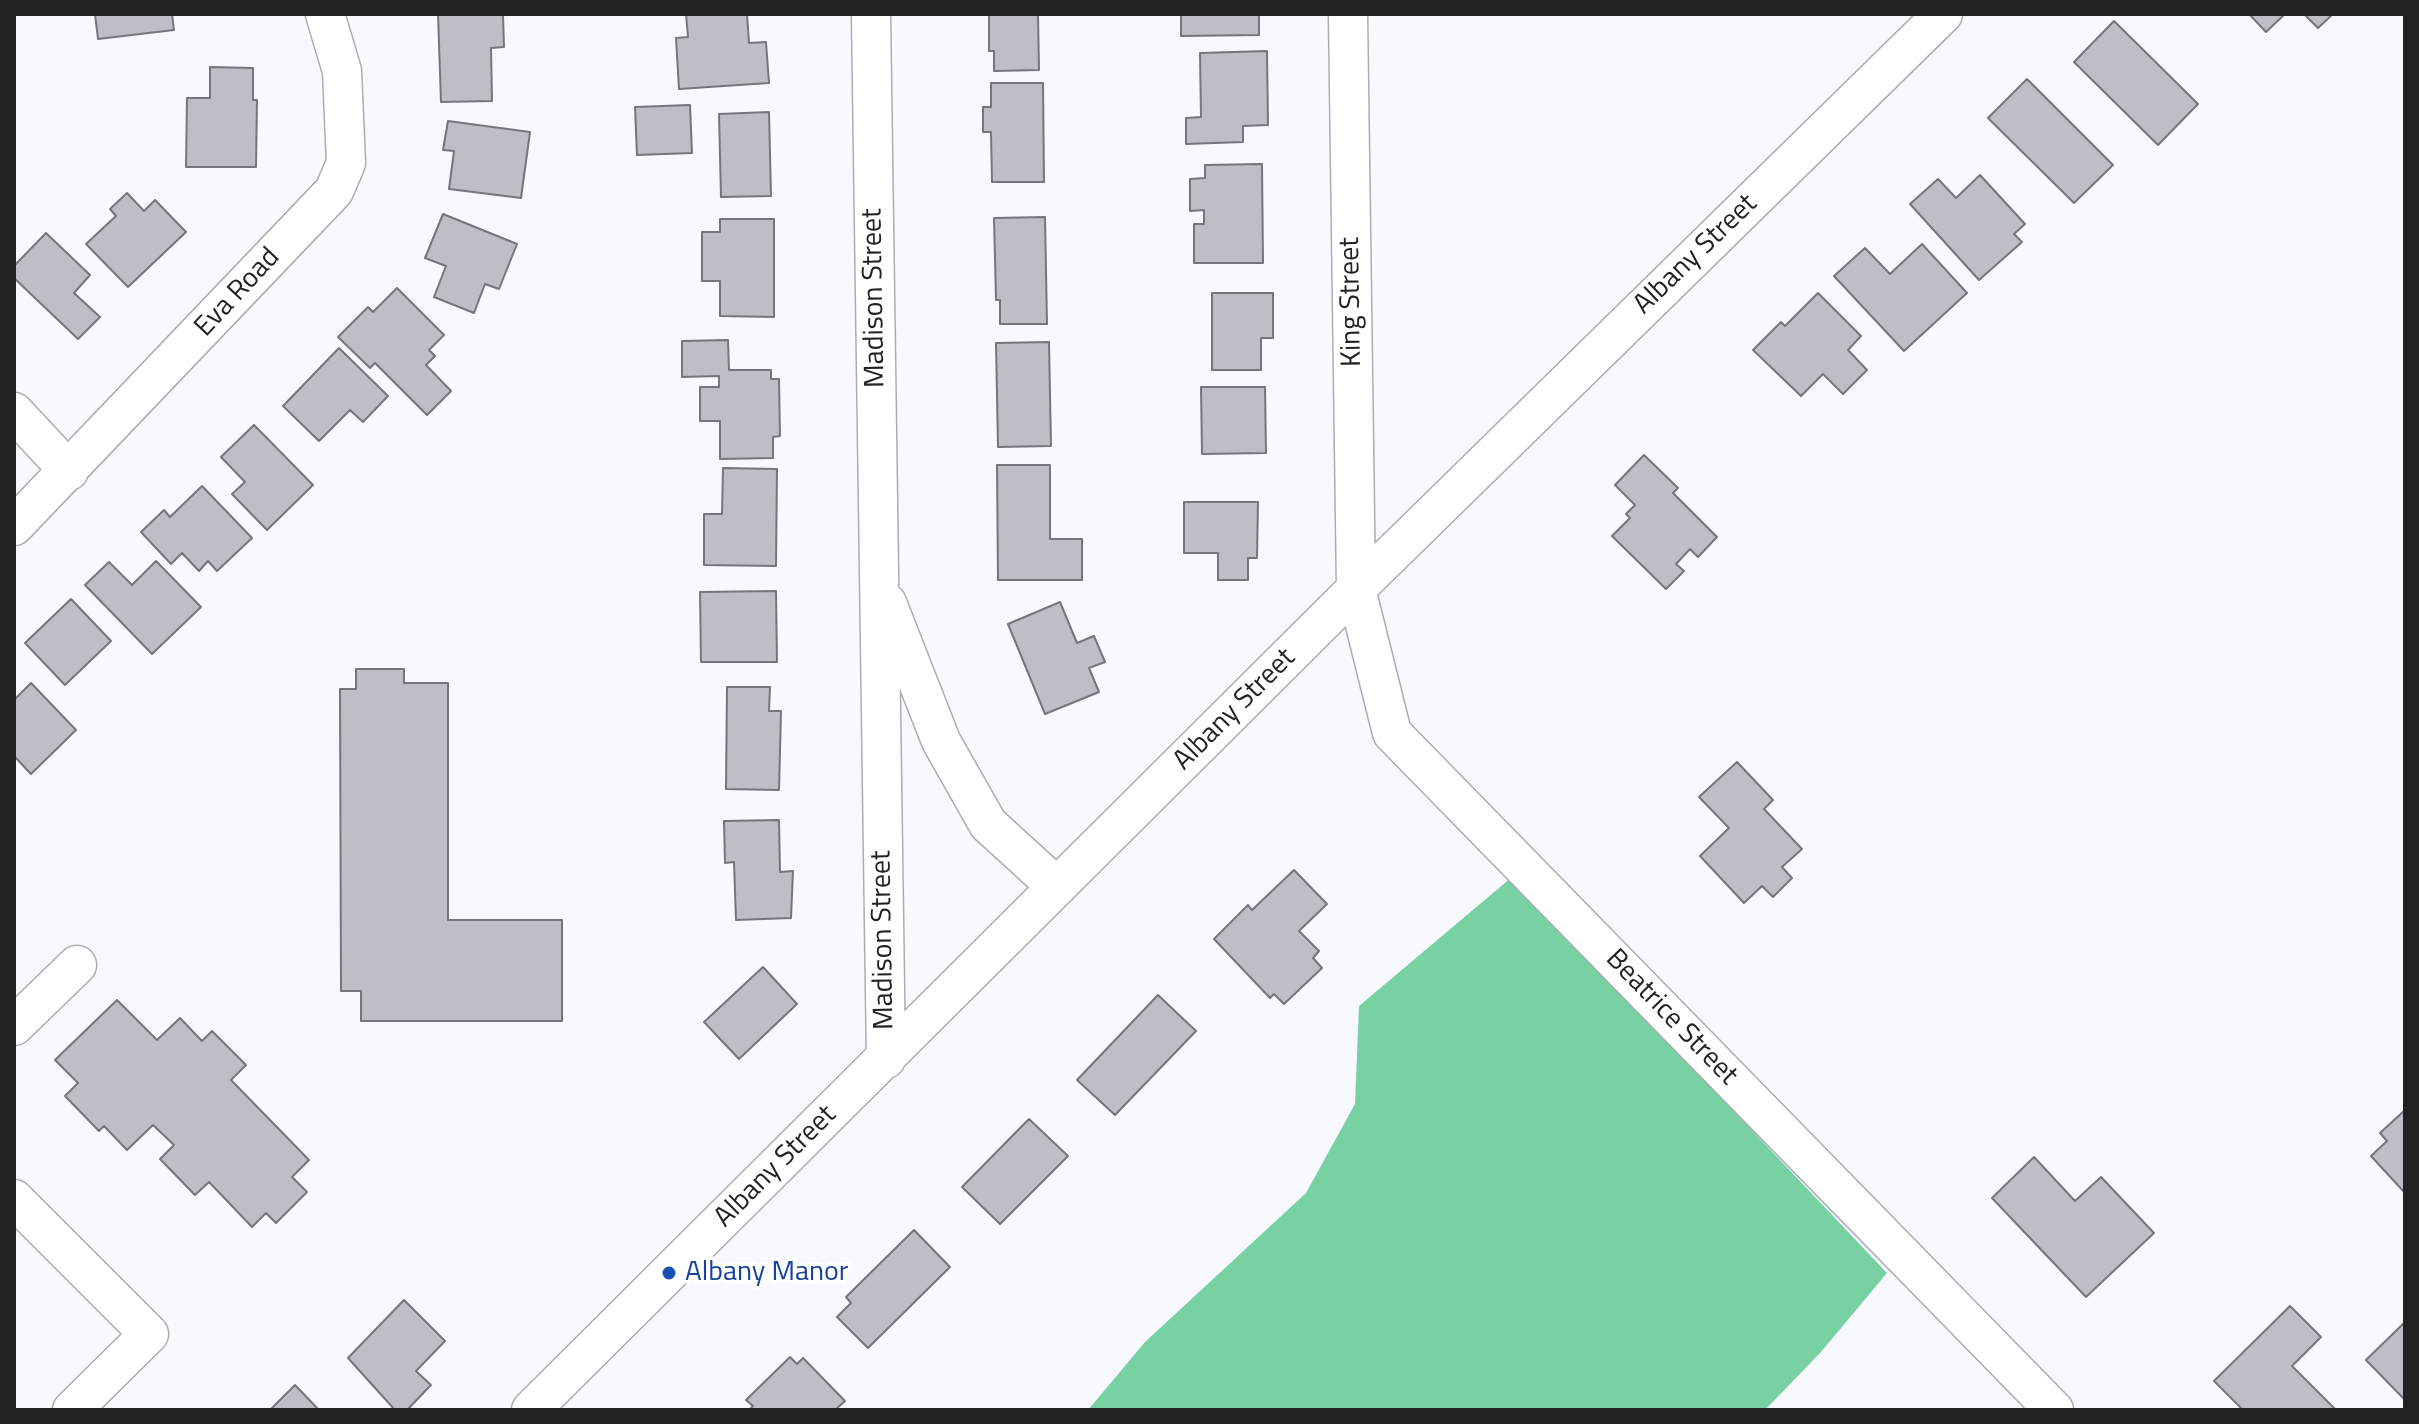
<!DOCTYPE html>
<html>
<head>
<meta charset="utf-8">
<style>
	body { margin:0 }
	#map { position:relative; width:2419px; height:1424px; overflow:hidden; background:#f8f8ff; font-family:"Titillium Web",sans-serif }
	canvas { display:block }
	.frame { position:absolute; inset:0; border:16px solid #222225; pointer-events:none }
</style>
</head>
<body>
<div id="map">
<canvas width="2419" height="1424"></canvas>
<div class="frame"></div>
</div>
<script>
const context = document.querySelector('canvas').getContext('2d');
context.lineJoin = 'round';
function paint(path, color) {
  context.fillStyle = color;
  context.fill(path, 'evenodd');
}
function strokePath(path, color, width, dash) {
  context.strokeStyle = color;
  context.lineWidth = width;
  context.lineCap = dash ? 'butt' : 'round';
  context.setLineDash(dash || []);
  context.stroke(path);
}
function drawText(font, color, halo, rows, align = 'center') {
  context.font = font + ' "Titillium Web",sans-serif';
  context.lineWidth = 7;
  context.setLineDash([]);
  context.textBaseline = 'middle';
  context.strokeStyle = halo;
  context.fillStyle = color;
  for (const [text, x, y, turn = 0] of rows) {
    context.save();
    context.translate(x, y);
    context.rotate((+turn || 0) * Math.PI / 180);
    context.textAlign = isNaN(turn) ? turn : align;
    if (halo) context.strokeText(text, 0, 0);
    context.fillText(text, 0, 0);
    context.restore();
  }
}
const forest = new Path2D(`
	M1512 877 1887 1273 1821 1352 1765 1410H1088L1145 1342 1306 1193 1355 1104 1359 1006Z`);
const building = new Path2D(`
	M95 14H172L174 30 98 39Z
	M438 14H503L504 47 491 48 492 101 441 102Z
	M686 14H747L749 43 766 42 769 83 679 89 676 38 688 37Z
	M989 14H1038L1039 70 994 71V51H989Z
	M1181 14H1259V35L1181 36Z
	M2249 14H2285L2266 32Z
	M2304 14H2333L2318 28Z
	M2114 21 2198 104 2158 145 2074 62Z
	M1267 51 1268 125 1243 126V142L1186 144V118L1201 117 1200 53Z
	M210 67 253 68V100H257L256 167H186L187 98H210Z
	M2027 79 2113 165 2074 203 1988 118Z
	M991 83H1043L1044 182H992L991 132H983V107H991Z
	M690 105 692 153 637 155 635 107Z
	M769 112 771 196 721 197 719 114Z
	M448 121 530 132 521 198 449 189 454 151 443 150Z
	M1262 164 1263 263H1194V224H1204V210L1190 211V179L1205 178V165Z
	M1980 175 2025 224 2014 234 2022 242 1979 280 1910 204 1938 179 1956 198Z
	M127 193 144 211 155 200 186 232 128 287 86 244 116 216 110 209Z
	M443 214 517 244 499 289 485 284 474 313 434 297 446 266 425 258Z
	M1045 217 1047 324H1000V300H996L994 218Z
	M720 219H774V317L720 316V281H702V232H720Z
	M46 233 90 275 74 293 100 317 78 339 14 278V266Z
	M1922 244 1967 293 1904 351 1834 276 1865 248 1890 274Z
	M397 288 444 335 429 350 435 356 426 365 451 391 427 415 375 363 370 368 338 337 368 307 373 312Z
	M1212 293H1273V338H1261V370H1212Z
	M1818 293 1861 336 1848 350 1867 370 1843 394 1823 374 1801 396 1753 350 1781 322 1785 326Z
	M728 340 729 370H771V379H779L780 436 773 437V458L720 459V421H700V387H719V376L682 377V341Z
	M1049 342 1051 446 998 447 996 343Z
	M339 348 388 396 363 422 350 410 319 441 283 406Z
	M1201 387H1265L1266 453 1202 454Z
	M254 425 313 485 267 530 232 494 245 482 221 457Z
	M1644 455 1678 488 1673 493 1717 537 1698 557 1690 549 1676 564 1684 571 1666 589 1612 536 1630 518 1626 514 1635 505 1615 485Z
	M997 465H1050V539H1082V580H998Z
	M723 468 777 469 776 566 704 565V514H722Z
	M202 486 252 538 217 571 208 561 199 571 182 553 171 564 141 532 164 510 170 517Z
	M1184 502H1258L1257 558H1248V580H1218V553H1184Z
	M156 561 201 607 152 654 85 585 109 562 132 585Z
	M776 591 777 662H701L700 592Z
	M71 599 111 641 65 685 25 643Z
	M1060 602 1077 643 1094 636 1105 662 1089 668 1099 692 1045 714 1008 624Z
	M356 669H404V683H448V920H562V1021H361V991H341L340 689H356Z
	M31 683 76 730 31 774 14 756V700Z
	M727 687H770L769 711H781L779 790 726 789Z
	M1737 762 1773 800 1764 809 1802 849 1782 867 1792 878 1773 897 1762 886 1744 903 1700 856 1729 828 1699 797Z
	M779 820 780 872 793 871 791 918 736 920 734 862 725 863 724 821Z
	M1294 870 1327 904 1299 931 1319 951 1313 958 1322 968 1284 1004 1274 994 1270 998 1214 939 1248 905 1252 910Z
	M763 967 797 1004 739 1059 704 1022Z
	M1158 995 1196 1031 1115 1115 1077 1080Z
	M117 1000 157 1040 180 1018 202 1041 212 1031 246 1065 231 1080 309 1160 292 1177 307 1192 276 1223 266 1213 252 1227 209 1182 195 1195 160 1159 174 1145 153 1125 127 1150 104 1126 99 1131 65 1096 78 1083 55 1060Z
	M2405 1110V1193L2371 1156 2387 1141 2380 1133Z
	M1029 1119 1068 1156 1000 1224 962 1187Z
	M2034 1157 2075 1201 2101 1177 2154 1233 2086 1297 1992 1198Z
	M914 1230 950 1267 868 1348 837 1317 851 1303 846 1297Z
	M404 1300 445 1341 416 1371 431 1385 407 1410H395L348 1358Z
	M2290 1306 2321 1337 2292 1366 2336 1410H2243L2214 1381Z
	M2405 1322V1400L2366 1360Z
	M790 1357 797 1364 803 1358 845 1401 835 1410H749L753 1406 746 1400Z
	M295 1385 319 1410H270Z`);
const minor = new Path2D(`
	M871 14 886 1059
	M1348 14 1356 589 1392 733 2054 1410
	M14 412 69 471
	M14 526 334 191 346 163 342 71 325 14
	M887 603 941 741 988 824 1057 887
	M14 1026 77 965
	M14 1199 149 1334 72 1410
	M531 1410 1356 589 1943 14`);
const markers = [
	[669,1273,8,"#1a4fb4"]
];
const streetNames = [
	["Albany Street",1696,255,-44],
	["Eva Road",238,293,-47],
	["Madison Street",875,298,-91],
	["King Street",1352,302,-91],
	["Albany Street",1235,710,-45],
	["Madison Street",884,940,-91],
	["Beatrice Street",1671,1018,46],
	["Albany Street",776,1167,-45]
];
const transitNames = [
	["Albany Manor",685,1273]
];
paint(forest, '#77d1a3');
paint(building, '#bfbec7');
strokePath(building, '#75757c', 2);
strokePath(minor, '#acacb4', 41);
strokePath(minor, '#fff', 38);
for (const [x, y, r, color] of markers) {
  const dot = new Path2D();
  dot.arc(x, y, r, 0, 2 * Math.PI);
  context.fillStyle = color;
  context.fill(dot);
  strokePath(dot, '#fff', 3);
}
drawText('28px', '#222225', '#fff', streetNames);
drawText('28px', '#164399', '#fff', transitNames, 'left');
</script>
</body>
</html>
